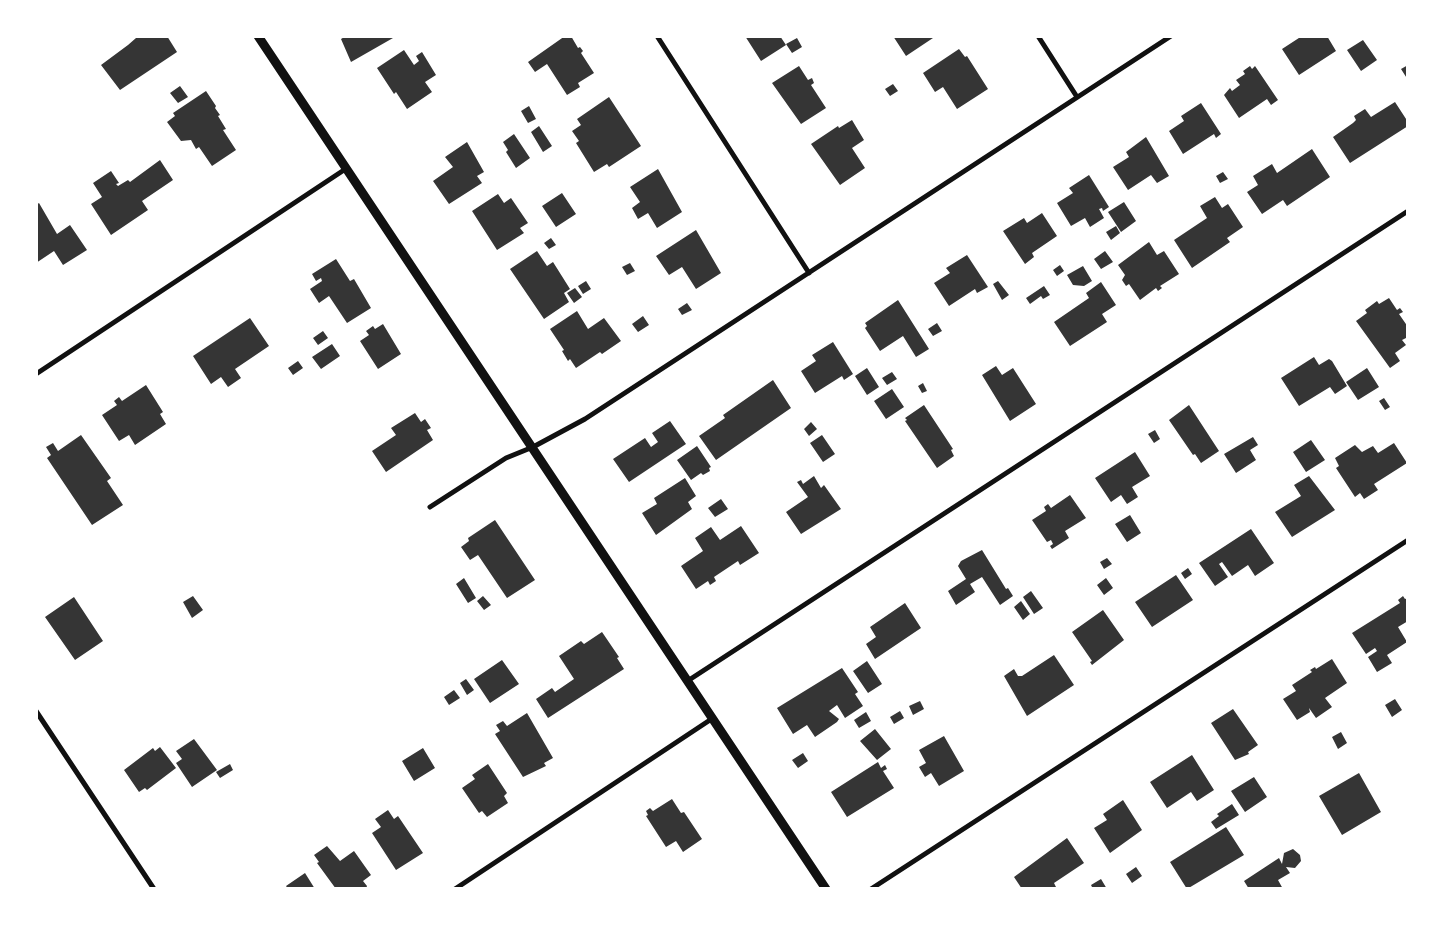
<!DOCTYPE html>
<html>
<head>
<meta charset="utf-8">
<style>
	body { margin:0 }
	#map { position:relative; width:1444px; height:925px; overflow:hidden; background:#fff; font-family:"DM Sans",sans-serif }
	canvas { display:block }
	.frame { position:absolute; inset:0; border:38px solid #fff; pointer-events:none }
</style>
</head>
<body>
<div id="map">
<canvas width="1444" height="925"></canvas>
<div class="frame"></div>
</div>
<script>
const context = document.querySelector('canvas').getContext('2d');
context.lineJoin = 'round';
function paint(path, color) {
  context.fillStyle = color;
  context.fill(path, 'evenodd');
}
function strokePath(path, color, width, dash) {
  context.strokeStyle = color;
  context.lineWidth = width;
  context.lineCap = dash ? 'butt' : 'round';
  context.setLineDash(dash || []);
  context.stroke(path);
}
const building = new Path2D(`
	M135 36H167L177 52 120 90 101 65 128 45 136 38Z
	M346 36H392L393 38 351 62 341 39Z
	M565 36H571L578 48 580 47 583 51 581 53 594 73 578 83 580 87 567 95 547 64 535 72 528 62Z
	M745 36H780L786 45 761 61Z
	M893 36H936L906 56Z
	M1302 36H1327L1336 51 1299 75 1282 49Z
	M797 38 802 47 792 53 786 44Z
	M1363 40 1377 60 1361 71 1347 50Z
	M959 49 965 57 967 56 988 89 957 109 943 87 935 92 923 73Z
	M404 50 414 65 419 61 416 56 422 52 436 75 425 82 432 92 407 109 396 92 394 94 377 68Z
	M1408 65V80L1401 69Z
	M799 66 808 80 812 78 814 83 811 85 826 108 801 124 772 83Z
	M1250 66 1252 69 1255 66 1278 100 1271 105 1267 99 1239 118 1224 95 1230 88 1232 91 1240 85 1236 80 1245 74 1243 71Z
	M893 84 898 91 890 96 885 89Z
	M180 86 188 97 178 103 170 93Z
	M206 91 216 106 215 108 220 115 218 116 226 129 223 130 236 150 212 166 199 147 196 149 191 140 181 141 167 122 175 116 173 113Z
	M609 97 641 146 609 167 607 164 594 172 576 143 579 141 572 131 581 125 577 119Z
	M1395 102 1408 122V126L1350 163 1333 137 1353 123 1356 120 1354 116 1365 109 1371 117Z
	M1201 103 1221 134 1216 138 1214 134 1183 154 1169 131 1184 121 1181 116Z
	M529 106 536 119 528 123 521 111Z
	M852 120 864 140 852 148 865 168 840 185 811 144 838 126 839 128Z
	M539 126 552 146 543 152 531 132Z
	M514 134 530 158 516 168 506 152 508 150 503 142Z
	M1146 137 1169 176 1157 183 1151 175 1128 190 1113 167 1129 157 1126 152Z
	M467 142 484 172 477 176 482 183 449 204 433 181 453 167 445 157Z
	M1312 149 1330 177 1287 206 1283 200 1262 214 1247 192 1258 185 1253 176 1272 164 1277 173Z
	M160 160 173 180 142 201 148 210 111 235 91 204 102 197 93 183 111 171 119 183 116 184 118 186 128 180 130 182Z
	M658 169 682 212 657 228 648 213 638 219 632 208 640 202 630 187Z
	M1223 172 1228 179 1220 183 1216 176Z
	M1089 175 1109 207 1103 211 1102 208 1099 209 1104 218 1090 227 1085 218 1071 226 1057 203 1073 193 1069 188Z
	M562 193 576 214 556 227 542 206Z
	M498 194 504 203 511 198 528 223 520 228 524 233 497 250 472 211Z
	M1215 197 1222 208 1228 204 1243 227 1227 238 1230 242 1192 268 1174 240 1207 218 1200 206Z
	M1124 202 1136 221 1121 232 1108 212Z
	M39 203 57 234 70 225 87 250 63 265 54 251 36 263V205Z
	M1042 213 1057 236 1032 253 1034 257 1025 264 1003 231 1024 218 1027 223Z
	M1116 226 1120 233 1111 240 1106 232Z
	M696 230 721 273 696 289 682 267 669 275 656 256Z
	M551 238 556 245 549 249 544 243Z
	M1149 242 1157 255 1164 251 1179 274 1160 286 1162 288 1158 291 1156 288 1140 300 1129 284 1126 286 1122 280 1125 275 1118 265Z
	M537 251 547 266 553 262 570 289 564 293 569 302 544 319 510 269Z
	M1105 251 1113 262 1101 269 1094 259Z
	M967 255 988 287 977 293 975 289 949 306 934 283 950 273 946 268Z
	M336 259 350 281 354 279 371 308 347 323 329 296 319 303 310 289 322 281 321 278 316 281 312 274Z
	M630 263 635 271 627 275 622 267Z
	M1060 265 1064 271 1057 276 1053 270Z
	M1083 266 1092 281 1084 286 1073 285 1067 275Z
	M586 281 591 289 583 294 578 286Z
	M998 281 1009 295 1002 300 993 284Z
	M1101 282 1116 305 1102 314 1107 322 1070 346 1054 322 1089 298 1086 293Z
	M1044 286 1050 295 1043 299 1041 296 1030 304 1026 298Z
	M575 288 582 297 574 303 567 293Z
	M1389 298 1397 310 1400 308 1403 312 1399 314 1408 327V337L1402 340 1406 345 1395 353 1400 361 1390 368 1356 321 1367 313 1365 310 1377 301 1379 304Z
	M898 300 929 349 916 357 903 336 880 351 865 328 867 326 865 323Z
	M687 303 692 310 682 315 678 309Z
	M577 311 588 329 604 318 621 341 602 354 600 352 576 368 570 359 568 361 562 351 564 350 550 329Z
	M643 316 649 325 638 332 632 324Z
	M250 318 269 346 235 369 241 378 228 387 221 377 211 384 193 356Z
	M937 323 942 331 933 336 928 329Z
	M383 324 401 354 378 369 360 341 369 335 366 331 373 326 375 329Z
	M323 331 328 338 318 345 313 338Z
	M833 342 853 374 844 380 842 376 815 393 801 371 816 361 812 355Z
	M332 344 340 356 321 369 312 357Z
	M1314 357 1319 365 1329 359 1332 361 1347 386 1335 394 1330 387 1299 406 1281 378Z
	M298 361 303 368 293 375 288 368Z
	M996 366 1002 375 1013 368 1036 404 1010 421 982 375Z
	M867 368 879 387 867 395 855 376Z
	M1367 368 1379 387 1358 400 1346 382Z
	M892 372 897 379 887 385 882 378Z
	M773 380 791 408 716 460 699 436 725 418 723 415Z
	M923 383 927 391 922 393 918 386Z
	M146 385 163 412 160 414 166 424 135 445 129 435 119 441 102 415 117 405 114 401 119 397 122 401Z
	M892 389 904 407 886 419 874 401Z
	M1384 398 1390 407 1385 410 1379 401Z
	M924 405 953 449 951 450 954 456 937 468 905 421 907 420 905 418Z
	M1189 405 1219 451 1201 463 1195 454 1193 455 1169 420Z
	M415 413 421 422 425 419 431 428 427 430 433 440 386 472 372 451 396 435 391 428Z
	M670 421 686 444 629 482 613 459 645 438 651 447 658 442 652 433Z
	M811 422 817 429 809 436 804 429Z
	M1155 430 1160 439 1154 443 1148 434Z
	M81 435 111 478 107 481 123 505 92 525 47 458 51 455 46 447 53 443 58 451Z
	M822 435 835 454 823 462 810 443Z
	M1253 437 1258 445 1250 450 1256 460 1236 473 1224 454Z
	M1311 440 1325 460 1306 472 1293 452Z
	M1394 443 1407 463 1374 484 1378 490 1364 499 1360 493 1355 497 1336 468 1339 466 1335 458 1355 445 1362 452 1373 446 1378 453Z
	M697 446 711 467 709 468 710 471 703 475 701 473 691 480 677 460Z
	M1135 452 1150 476 1132 487 1138 497 1127 504 1121 495 1111 502 1095 478Z
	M814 476 821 488 824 485 841 509 801 534 786 512 808 497 797 482 801 480 803 484Z
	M1309 476 1335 510 1292 537 1275 512 1301 496 1294 485Z
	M685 478 696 496 688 502 692 509 656 535 642 513 657 504 654 498Z
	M1070 495 1086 518 1065 531 1069 538 1052 549 1050 546 1053 544 1051 540 1047 542 1032 520 1046 511 1044 507 1048 504 1051 508Z
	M721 499 728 509 715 517 708 508Z
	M1130 515 1141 533 1127 542 1115 524Z
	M495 520 535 580 507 598 478 555 470 560 461 547 469 541 468 538Z
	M741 526 759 553 740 565 738 561 714 577 716 581 710 585 708 581 696 589 681 566 703 551 695 538 711 527 720 540Z
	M1251 529 1274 563 1255 576 1248 565 1232 576 1222 562 1219 564 1228 577 1215 586 1199 563Z
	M982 550 1006 589 1008 588 1013 596 1000 605 982 577 970 584 975 592 956 605 948 591 966 579 958 566 961 561Z
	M1107 558 1112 564 1104 569 1100 562Z
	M1188 568 1192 574 1185 579 1181 573Z
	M1176 575 1193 600 1152 627 1135 602Z
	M464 578 476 598 468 603 456 584Z
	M1106 578 1113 588 1104 595 1097 585Z
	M1031 591 1043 608 1034 614 1023 597Z
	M193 596 203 610 192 618 183 602Z
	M483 596 491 605 484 610 477 601Z
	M1403 596 1405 599 1408 598V621L1398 627 1407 642 1387 655 1392 663 1377 672 1368 657 1377 651 1375 648 1366 654 1352 633 1400 603 1398 600Z
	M74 597 103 641 75 660 45 617Z
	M1021 601 1030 614 1023 620 1014 607Z
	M905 603 921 628 875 659 866 644 876 637 870 627Z
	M1103 610 1124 640 1092 665 1090 662 1092 661 1072 632Z
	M602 632 619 657 617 658 624 669 548 718 536 699 552 688 555 692 574 679 559 656 581 641 584 644Z
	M1054 655 1074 685 1027 716 1004 676 1014 669 1018 676H1022Z
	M1332 659 1347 683 1325 698 1332 707 1316 718 1309 708 1310 712 1297 720 1283 699 1296 691 1292 685 1312 672 1310 670 1315 667 1316 669Z
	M502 660 519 684 490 703 474 679Z
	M867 661 882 684 868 693 853 671Z
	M842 668 858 692 855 694 863 706 845 718 837 705 829 711 839 719 837 722 815 737 807 725 793 734 777 708Z
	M466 679 474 690 467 695 460 683Z
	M454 690 460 698 449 705 444 697Z
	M1395 699 1402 710 1392 717 1385 705Z
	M920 701 924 709 913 715 909 706Z
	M1233 709 1258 745 1248 752 1249 754 1235 760 1211 723Z
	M900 711 904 718 894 724 890 717Z
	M866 712 871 721 859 728 854 720Z
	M527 713 553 758 544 763 546 766 523 777 495 734 500 731 496 725 503 721 507 726Z
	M875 729 891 749 877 760 860 741Z
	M1341 732 1347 743 1338 749 1332 737Z
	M944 736 964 771 939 786 931 773 925 777 919 767 926 763 919 750Z
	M194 739 217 770 192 787 176 763 182 759 176 751Z
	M160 747 176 768 147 790 145 788 139 792 124 770 153 748 155 751Z
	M423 748 435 768 414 781 402 761Z
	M803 753 808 761 798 768 792 760Z
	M1192 755 1214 790 1197 801 1191 792 1167 808 1150 782Z
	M878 762 881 768 885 765 887 769 883 771 894 788 847 817 831 792Z
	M230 764 233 770 220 778 216 772Z
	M488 764 507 793 504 796 508 803 487 817 482 811 479 813 462 788 475 779 472 775Z
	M1359 773 1381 812 1342 835 1319 796Z
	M1254 777 1267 797 1245 812 1231 791Z
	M672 799 681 813 684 812 702 839 683 852 676 841 666 847 646 816 648 815 646 811 650 808 653 811Z
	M1123 800 1142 830 1110 853 1094 828 1107 820 1103 814Z
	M1232 804 1239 815 1216 829 1211 822 1219 816 1217 814Z
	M388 810 394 819 398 816 423 853 396 870 372 833 381 827 375 819Z
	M1226 827 1244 855 1187 889 1170 862Z
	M1067 838 1084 863 1054 883 1057 889H1022L1014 877Z
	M327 846 340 861 354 851 371 875 363 881 367 886 366 889H336L317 863 319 862 314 855Z
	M1293 849 1300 855 1301 861 1295 868 1286 867 1290 873 1278 880 1283 889H1249L1244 881 1279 858 1282 864 1284 853Z
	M1136 867 1142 876 1132 883 1126 874Z
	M305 873 315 889H288L286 886Z
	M1101 879 1107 889H1093L1091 885Z`);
const minor = new Path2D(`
	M657 36 809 273
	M1038 36 1077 97
	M36 374 347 168
	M430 507 506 458 533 447 585 419 1171 36
	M689 680 1408 211
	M36 711 154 889
	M455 889 713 718
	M871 889 1408 540`);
const tertiary = new Path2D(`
	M258 36 826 889`);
paint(building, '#353535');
strokePath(minor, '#111', 5);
strokePath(tertiary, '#111', 9);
</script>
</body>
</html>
